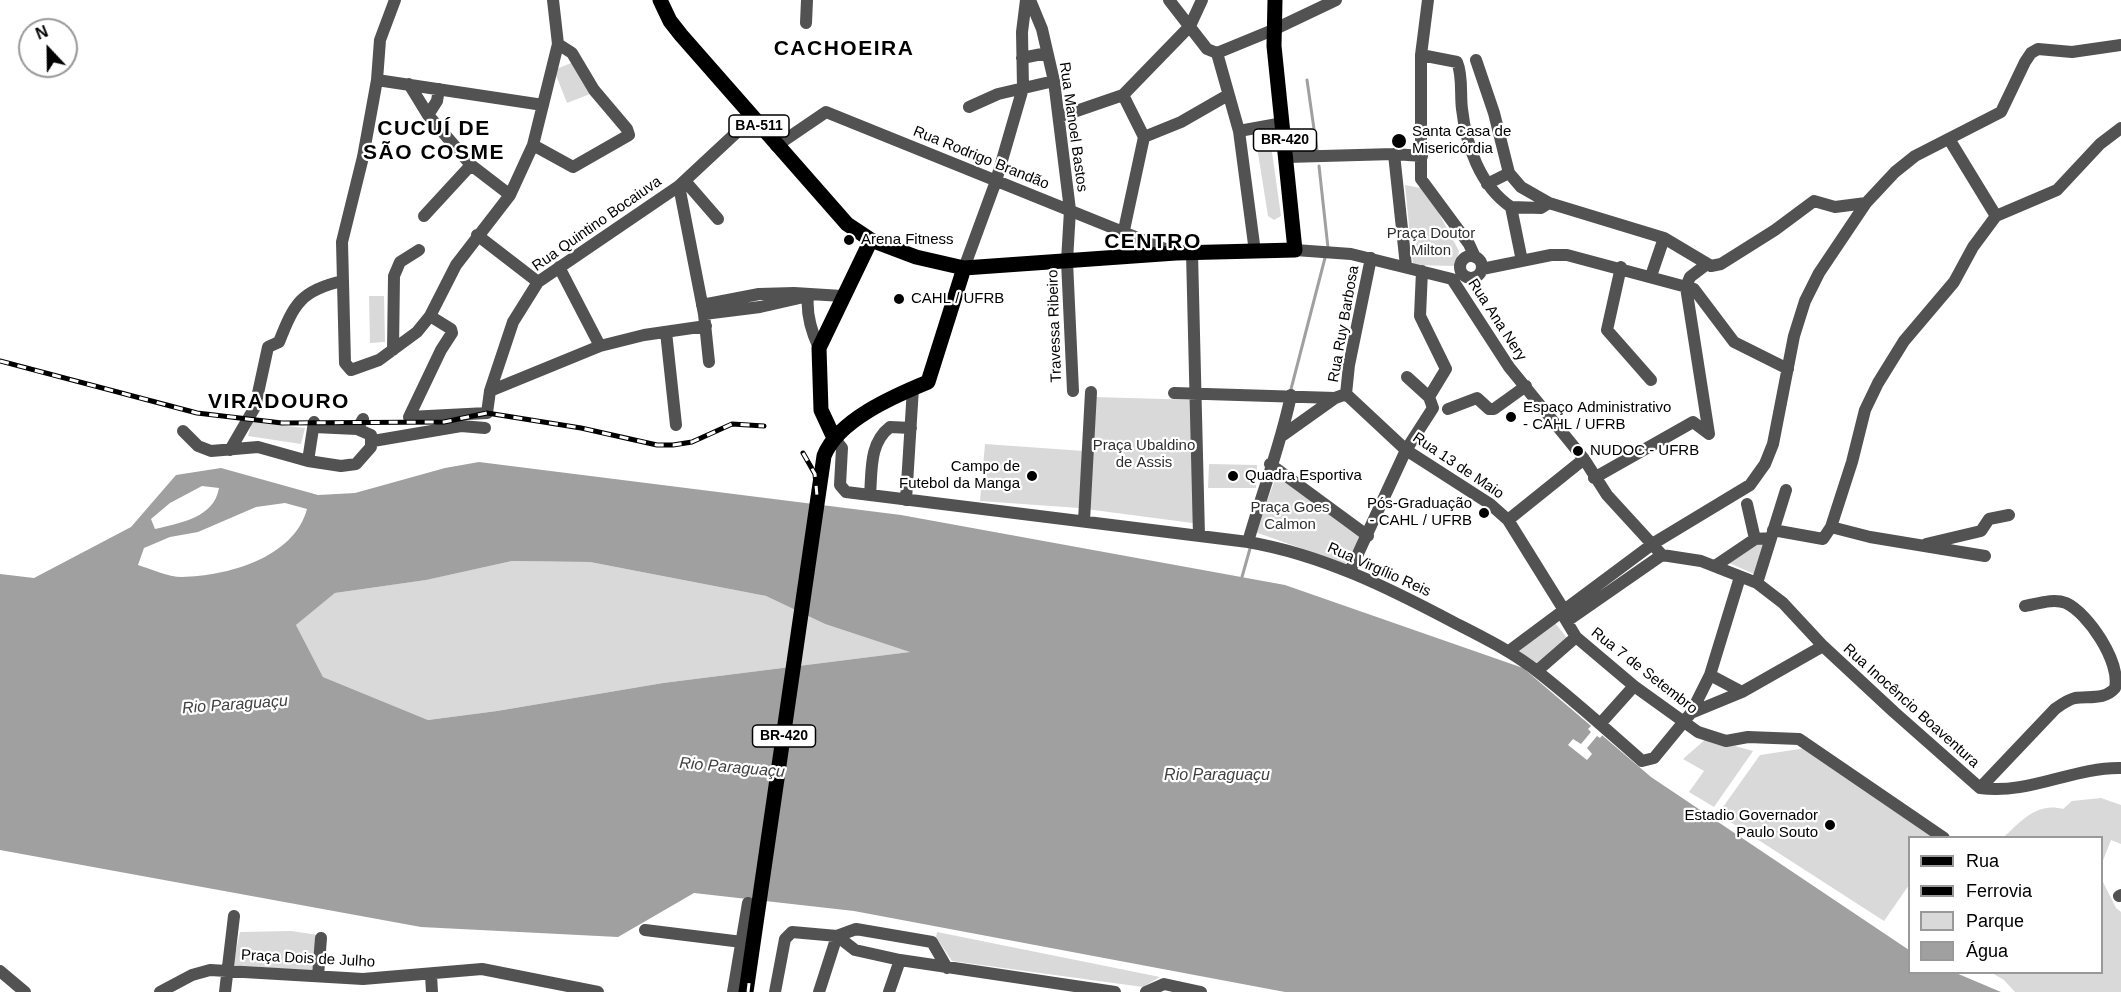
<!DOCTYPE html>
<html>
<head>
<meta charset="utf-8">
<style>
	body { margin:0 }
	#map { position:relative; width:2121px; height:992px; overflow:hidden; background:#fff; font-family:Arial,sans-serif }
	canvas { display:block }
	.legend { position:absolute; left:1908px; top:836px; width:195px; height:138px; box-sizing:border-box; background:#fff; border:2px solid #999; margin:0; padding:8px 10px; list-style:none; font-size:18px; color:#000 }
	.legend li { display:flex; align-items:center; gap:12px; height:30px }
	.legend b { width:30px; border:2px solid #999 }
	.north { position:absolute; left:18px; top:18px; width:60px; height:60px; box-sizing:border-box; background:#fff; border:2px solid #999; border-radius:50%; rotate:338deg; font-size:16px; font-weight:700; line-height:24px; text-align:center; color:#000 }
	.north::after { content:''; display:block; margin:auto; width:21px; height:27px; background:#000; clip-path:polygon(50% 0,100% 100%,50% 72%,0 100%) }
</style>
</head>
<body>
<div id="map">
<canvas width="2121" height="992"></canvas>
<ul class="legend">
<li><b style="height:8px;background:#000"></b>Rua</li>
<li><b style="height:8px;background:#000"></b>Ferrovia</li>
<li><b style="height:16px;background:#d9d9d9"></b>Parque</li>
<li><b style="height:16px;background:#a0a0a0"></b>Água</li>
</ul>
<div class="north">N</div>
</div>
<script>
const context = document.querySelector('canvas').getContext('2d');
context.lineJoin = 'round';
function paint(path, color) {
  context.fillStyle = color;
  context.fill(path, 'evenodd');
}
function strokePath(path, color, width, dash) {
  context.strokeStyle = color;
  context.lineWidth = width;
  context.lineCap = dash ? 'butt' : 'round';
  context.setLineDash(dash || []);
  context.stroke(path);
}
function drawText(font, color, halo, rows, align = 'center') {
  context.font = font + ' Arial,sans-serif';
  context.lineWidth = 4.5;
  context.setLineDash([]);
  context.textBaseline = 'middle';
  context.strokeStyle = halo;
  context.fillStyle = color;
  for (const [text, x, y, turn = 0] of rows) {
    context.save();
    context.translate(x, y);
    context.rotate((+turn || 0) * Math.PI / 180);
    context.textAlign = isNaN(turn) ? turn : align;
    if (halo) context.strokeText(text, 0, 0);
    context.fillText(text, 0, 0);
    context.restore();
  }
}
const green = new Path2D(`
	M576 61 590 94 567 103 554 70Z
	M1271 145 1281 216 1274 220 1268 216 1257 147Z
	M1405 185 1426 189 1459 251 1455 266 1413 265Z
	M369 296H384L385 342 370 343Z
	M1093 397 1199 400 1200 524 1086 509Z
	M252 422 305 428 301 444 248 436Z
	M985 444 1084 451 1079 508 980 501Z
	M1209 464 1257 465 1256 488H1208Z
	M1277 475 1360 536 1346 564 1255 532Z
	M1765 539 1754 574 1720 559Z
	M512 561 590 562 766 596 825 624 911 652 663 683 497 711 428 720 323 677 296 625 335 593 425 580Z
	M1551 618 1568 639 1530 671 1505 652Z
	M1707 738 1753 751 1714 807 1689 792 1704 771 1683 759Z
	M1806 748 1942 838H1910L1909 885 1884 921 1718 814 1760 755Z
	M2101 798 2121 805V844L2111 840 2102 863V838L2004 837C2022 820 2038 802 2063 809L2072 801Z
	M2102 880 2116 908 2121 912V992H2015L2004 980 1992 973 2102 972Z
	M291 931 318 935 316 971 233 965 240 932Z
	M937 932 1160 977 1143 987 952 961 936 937Z`);
const water = new Path2D(`
	M479 462 901 515 1285 585 1523 668 1651 777 1909 950 1910 972 1956 973 2001 992H1285L854 911 694 893 618 937 421 927 0 850V574L34 578 131 527 176 475 221 468 318 495 355 493 445 468ZM202 486 219 488C214 518 180 523 155 529L151 519 170 503ZM285 503 307 509C294 558 227 576 182 577 168 577 151 569 138 565L144 548 170 537 198 532 256 507ZM512 561 590 562 766 596 825 624 910 652 663 683 497 711 428 720 323 677 296 625 335 593 426 580Z`);
const pier = new Path2D(`
	M1593 724 1604 733 1600 738 1597 736 1587 748 1592 754 1587 760 1568 745 1573 739 1581 744 1591 732 1588 729Z`);
const stream = new Path2D(`
	M1307 80 1317 150
	M1319 166 1328 248
	M1290 393 1326 254
	M1242 577 1251 545`);
const minor = new Path2D(`
	M395 0 380 40 377 80 363 157 342 242 345 363 351 370 379 360 417 332 430 316 456 265 510 195 533 145 558 44 553 0
	M1030 0 1042 29 1054 81 1070 210 1067 261 1073 391
	M1169 0 1207 49 1217 53 1239 131 1255 252
	M1428 0 1421 55V179L1469 244 1475 257
	M806 23 807 0
	M1217 53 1273 30 1336 0
	M1421 55 1457 62C1463 76 1460 94 1462 109 1466 145 1480 186 1511 207L1522 261
	M1022 58 1047 53
	M1476 60 1494 113 1509 173 1521 187 1549 203 1664 238 1711 266 1721 264 1775 230 1814 201 1835 207 1866 203
	M377 80 543 105
	M409 84 428 115 471 165
	M1123 95 1144 137 1124 230
	M969 107 998 94 1054 81
	M428 115 437 101 439 89
	M1059 117 1123 95 1190 26 1202 0
	M1239 131 1283 123
	M1144 137 1181 122 1228 95
	M1949 139 1996 216
	M533 145 573 167 629 135 627 129 594 90 572 53 558 44
	M776 146 826 112 1175 253
	M1394 154 1406 266
	M1287 157 1394 154 1422 156
	M685 181 718 219
	M1487 184 1509 173
	M679 186 704 314 709 362
	M1511 207 1541 208 1549 203
	M424 216 471 165 510 195
	M477 235 538 282
	M1295 250 1351 254 1452 279
	M1192 253 1199 536
	M1460 267a11 11 0 1 1 22 0a11 11 0 1 1-22 0Z
	M559 267 600 346
	M1621 267 1607 330 1651 380
	M964 268 996 181 1023 88 1022 32 1026 0
	M1482 269 1551 255H1567L1694 289 1734 342 1788 369
	M1422 271 1420 316 1446 369 1429 397
	M1651 276 1664 238
	M1452 279 1509 367 1584 459 1607 495 1662 555 1701 561 1757 583 1783 603 1823 646 1894 712 1980 788
	M1686 287 1709 434
	M1686 287 1690 277 1707 264
	M808 296C806 315 811 331 819 348
	M702 305 759 294 794 293 842 296
	M704 314 760 307 804 297
	M666 332 676 425
	M393 350 394 276 400 262 419 250
	M490 391 600 346 644 335 706 326
	M1174 393 1335 398 1346 394
	M1346 394 1406 450 1490 504 1508 520 1564 610
	M1346 394 1349 365 1371 258
	M1448 409 1477 398 1489 409H1494L1526 386
	M409 417 487 413 490 391 513 322 538 282 679 186 752 118
	M409 417 441 350 452 333 451 329 430 316
	M314 427 357 429
	M183 431 198 446 211 451 258 447 308 461 341 466 356 464 371 447V435L357 429 363 419
	M1283 435 1335 398
	M834 438 842 448 840 485 846 492 1248 542C1323 555 1389 588 1455 623 1484 638 1513 652 1538 672 1574 700 1608 731 1642 761L1654 758 1691 713 1710 675 1740 577
	M373 441 461 426 485 428
	M230 450 255 407 268 347 279 342C294 304 301 290 343 281
	M308 461 314 422
	M1270 464 1368 536
	M1594 478 1693 422 1709 434
	M870 495C872 471 869 443 890 427L911 428
	M906 500 913 388
	M1747 504 1755 539
	M1508 520 1584 459
	M1084 521 1091 392
	M1831 527 1870 537 1985 556
	M1773 530 1823 539 1831 527 1852 462 1865 410 1878 383 1904 341 1954 282 1973 247 1996 216 2057 190 2100 144 2121 128
	M1248 542C1262 492 1281 445 1291 395
	M1926 544 1981 531 1989 519 2009 515
	M1715 566 1755 539 1771 538
	M1350 571 1406 450 1433 408 1429 397 1407 377
	M1757 583 1786 490
	M1561 612 1576 637 1634 686 1698 732 1726 741 1748 737 1799 739 1944 838
	M1567 621 1662 555
	M1509 651 1654 543 1750 485 1765 464 1773 444 1794 336 1805 301 1819 273 1866 203 1895 172 1915 156 2001 112 2025 62 2031 53 2038 49 2072 52 2121 45
	M1537 671 1576 637
	M1710 675 1742 692
	M1691 713 1742 692 1823 646
	M1600 724 1634 686
	M1980 788 2055 709C2062 704 2067 700 2075 698 2089 696 2105 700 2115 688 2121 662 2088 613 2066 603 2053 598 2037 604 2025 606
	M1980 788C2029 795 2073 767 2121 768
	M2119 896 2121 895
	M645 930 742 942
	M837 936 855 950 900 960 1115 992
	M0 971 25 992
	M431 975 432 992
	M318 976 321 938
	M160 992 192 975 210 970 363 979 482 969 598 992
	M225 992 234 916
	M733 992 748 903
	M775 992 785 939 792 932 837 936 856 929 932 942 947 968
	M819 992 837 936
	M889 992 900 960
	M1146 992 1164 984 1201 992`);
const major = new Path2D(`
	M660 0 670 21 681 35 847 224 871 240 916 257 964 268 1176 253 1295 250 1274 46 1275 0
	M834 438 821 410 819 348 871 240
	M746 992 824 456C838 420 894 396 928 382L964 268`);
const rail = new Path2D(`
	M0 361 197 413 282 423 444 422 487 413 581 428 657 445H673L692 442 732 424 764 426
	M803 453 815 474 817 496
	M748 992 750 975`);
const markers = [
	[1399,141,8,"#000"],
	[849,240,6,"#000"],
	[899,299,6,"#000"],
	[1511,417,6,"#000"],
	[1578,451,6,"#000"],
	[1032,476,6,"#000"],
	[1233,476,6,"#000"],
	[1484,513,6,"#000"],
	[1830,825,6,"#000"]
];
const shields = [
	[759,126,60],
	[1285,140,63],
	[784,736,63]
];
const shieldNames = [
	["BA-511",759,126],
	["BR-420",1285,140],
	["BR-420",784,736]
];
const streetNames = [
	["Rua Manoel Bastos",1073,127,82],
	["Rua Rodrigo Brandão",981,158,22],
	["Rua Quintino Bocaiuva",597,224,-35],
	["Rua Ana Nery",1497,320,57],
	["Rua Ruy Barbosa",1344,324,-80],
	["Travessa Ribeiro",1055,326,-92],
	["Rua 13 de Maio",1458,466,34],
	["Rua Virgílio Reis",1379,570,24],
	["Rua 7 de Setembro",1644,671,38],
	["Rua Inocêncio Boaventura",1911,706,42],
	["Praça Dois de Julho",308,959,3]
];
const poiNames = [
	["Santa Casa de",1412,132],
	["Misericórdia",1412,149],
	["Arena Fitness",861,240],
	["CAHL / UFRB",911,299],
	["Espaço Administrativo",1523,408],
	["- CAHL / UFRB",1523,425],
	["NUDOC - UFRB",1590,451],
	["Campo de",1020,467,"right"],
	["Futebol da Manga",1020,484,"right"],
	["Quadra Esportiva",1245,476],
	["Pós-Graduação",1472,504,"right"],
	["- CAHL / UFRB",1472,521,"right"],
	["Estadio Governador",1818,816,"right"],
	["Paulo Souto",1818,833,"right"]
];
const parkNames = [
	["Praça Doutor",1431,234],
	["Milton",1431,251],
	["Praça Ubaldino",1144,446],
	["de Assis",1144,463],
	["Praça Goes",1290,508],
	["Calmon",1290,525]
];
const waterNames = [
	["Rio Paraguaçu",235,705,-4],
	["Rio Paraguaçu",732,768,5],
	["Rio Paraguaçu",1217,776]
];
const districtNames = [
	["CACHOEIRA",844,49],
	["CUCUÍ DE",434,129],
	["SÃO COSME",434,153],
	["CENTRO",1153,242],
	["VIRADOURO",279,402]
];
paint(green, '#d9d9d9');
paint(water, '#a0a0a0');
paint(pier, '#fff');
strokePath(stream, '#a0a0a0', 3);
strokePath(minor, '#525252', 12);
strokePath(major, '#000', 15);
strokePath(rail, '#000', 5);
strokePath(rail, '#fff', 3, [9]);
for (const [x, y, r, color] of markers) {
  const dot = new Path2D();
  dot.arc(x, y, r, 0, 2 * Math.PI);
  context.fillStyle = color;
  context.fill(dot);
  strokePath(dot, '#fff', 2);
}
for (const [x, y, w] of shields) {
  const box = new Path2D();
  box.roundRect(x - w / 2, y - 11, w, 22, 4.5);
  context.fillStyle = '#fff';
  context.fill(box);
  strokePath(box, '#000', 1.5);
}
drawText('bold 14px', '#000', null, shieldNames);
drawText('15px', '#000', '#fff', streetNames);
drawText('15px', '#000', '#fff', poiNames, 'left');
drawText('15px', '#303030', '#fff', parkNames);
drawText('italic 16px', '#414141', '#fff', waterNames);
context.letterSpacing = '1.5px';
drawText('bold 21px', '#000', '#fff', districtNames);
context.letterSpacing = '0px';
</script>
</body>
</html>
